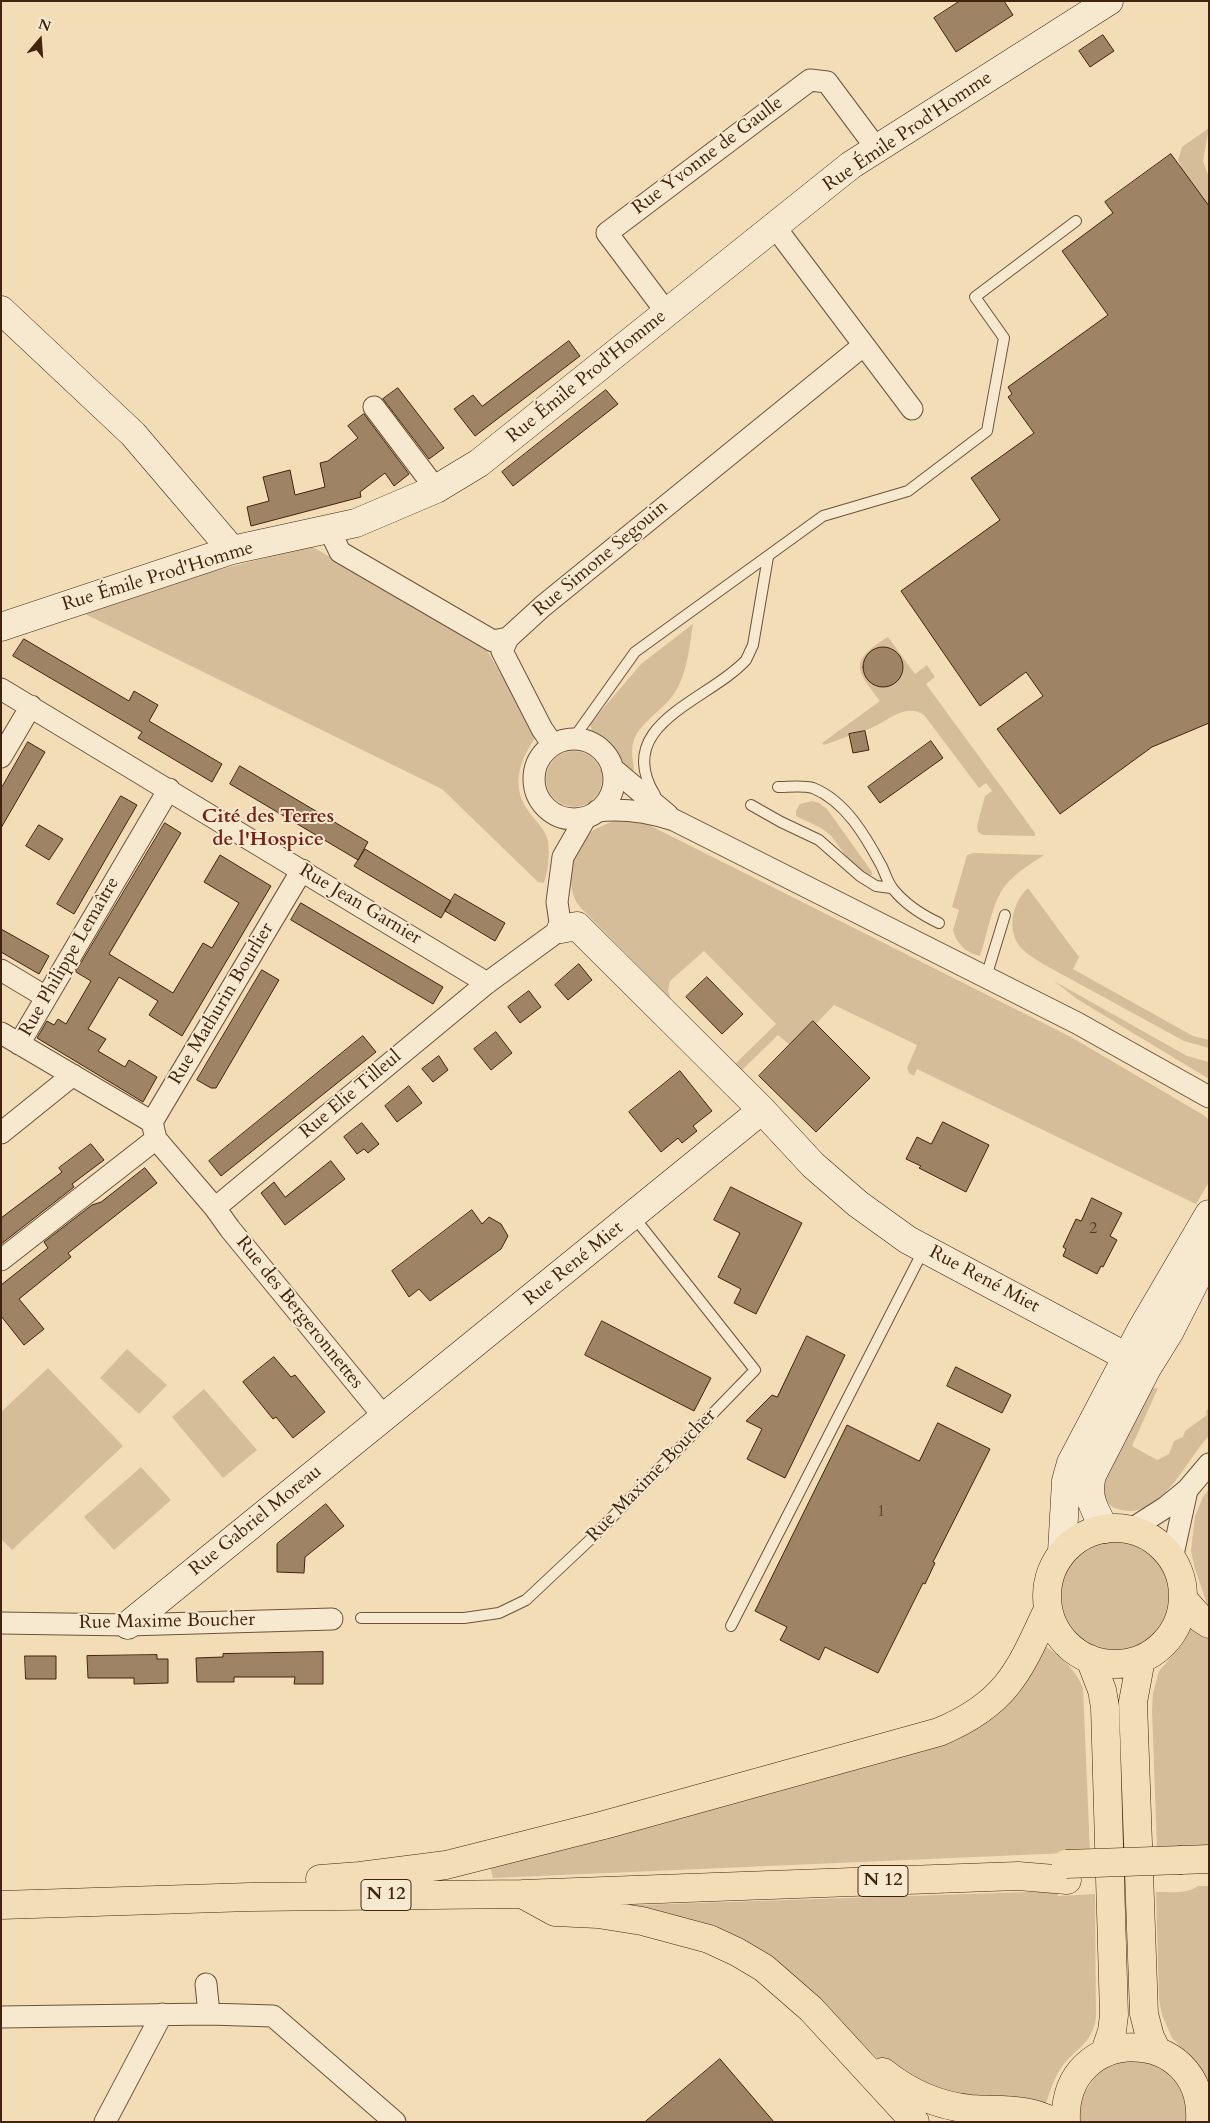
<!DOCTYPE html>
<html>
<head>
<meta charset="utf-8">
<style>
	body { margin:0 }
	#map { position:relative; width:1210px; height:2123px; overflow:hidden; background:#f3ddb7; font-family:Cardo,serif }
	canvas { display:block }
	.frame { position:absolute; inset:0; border:2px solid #42230d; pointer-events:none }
	.north { position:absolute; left:15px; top:15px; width:50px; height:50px; -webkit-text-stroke:4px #f7e9d0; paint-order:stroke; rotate:18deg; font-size:14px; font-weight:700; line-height:20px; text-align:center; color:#42230d }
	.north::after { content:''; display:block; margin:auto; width:18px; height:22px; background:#42230d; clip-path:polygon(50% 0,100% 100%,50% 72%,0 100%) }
</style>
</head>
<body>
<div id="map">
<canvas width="1210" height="2123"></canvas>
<div class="frame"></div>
<div class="north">N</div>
</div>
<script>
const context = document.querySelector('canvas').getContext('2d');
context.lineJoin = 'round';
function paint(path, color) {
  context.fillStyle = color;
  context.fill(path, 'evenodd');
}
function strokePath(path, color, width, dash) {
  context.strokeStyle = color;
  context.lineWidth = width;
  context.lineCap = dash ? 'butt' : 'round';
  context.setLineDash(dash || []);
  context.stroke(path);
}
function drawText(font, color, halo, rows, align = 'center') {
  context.font = font + ' Cardo,serif';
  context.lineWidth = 4;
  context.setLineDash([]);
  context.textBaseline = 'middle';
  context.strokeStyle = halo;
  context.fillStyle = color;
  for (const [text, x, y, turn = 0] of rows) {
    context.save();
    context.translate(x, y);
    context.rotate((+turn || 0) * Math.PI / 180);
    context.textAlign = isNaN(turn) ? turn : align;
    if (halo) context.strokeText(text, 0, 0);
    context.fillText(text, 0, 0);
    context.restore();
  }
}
const green = new Path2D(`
	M1209 128 1203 161 1209 177V206L1183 171 1178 160 1182 147Z
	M311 546 485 647 520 707 538 734C521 757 510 783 527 809 533 819 545 828 548 841 550 854 548 871 544 883L538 882 442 789 83 613 85 609 159 590 160 585Z
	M693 624C689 649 687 678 671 698 660 711 645 720 636 735 627 753 637 767 633 776L623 766 611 743 592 731 590 724 641 664Z
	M888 637 915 674 927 665 935 677 926 684 1035 833V836L983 835 978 832 977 826 985 796 992 791 986 783 979 788 924 715C904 702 886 723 869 729 863 732 856 733 849 734V736L824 745 822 743 880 701C855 668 849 661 888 637Z
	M546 779a28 28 0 1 1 56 0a28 28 0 1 1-56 0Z
	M812 801 819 803 827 809 872 872V875C854 875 841 846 830 835 821 826 807 822 796 816V811L800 804Z
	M616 820H639L1071 1037 1205 1116 1209 1120V1182L1196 1204 917 1069 914 1076 909 1073 907 1068 917 1045 834 1005 816 1024 813 1022 790 1045 778 1035 740 1072 734 1065 776 1024 704 951 670 981 668 991 671 999 580 907C564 887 571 853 588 835 594 828 607 824 616 820Z
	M973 853 1044 855C1031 864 1015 873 1005 886 992 902 987 936 980 956 967 953 956 944 953 930L959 910 952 907 967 855Z
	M1028 888 1079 957 1073 969 1193 1036 1209 1040V1048L1184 1041 1043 964C1035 959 1024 953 1018 944 1007 926 1013 902 1028 888Z
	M1054 981 1187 1056 1209 1062V1079L1077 999Z
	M127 1349 167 1385 139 1414 100 1378Z
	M48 1368 123 1446 12 1550 1 1539V1412Z
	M1158 1388 1132 1446 1157 1460 1169 1454 1174 1441 1183 1437 1185 1431 1207 1415 1206 1411 1209 1408V1436C1186 1459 1162 1520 1121 1510 1106 1507 1105 1498 1102 1485L1149 1389Z
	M204 1389 257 1450 223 1478 172 1417Z
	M141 1467 171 1500 114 1550 84 1517Z
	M1209 1489V1610L1195 1569 1191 1551 1195 1516 1203 1497Z
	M1059 1596a56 56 0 1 1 112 0a56 56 0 1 1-112 0Z
	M1192 1626 1209 1630V1848L1157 1850 1152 1710 1153 1693 1159 1671 1181 1646Z
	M1040 1643C1057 1653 1076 1669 1083 1688L1090 1852 493 1878 489 1862 939 1739Z
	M1198 1886H1209V2084L1194 2061 1172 2038 1162 2015 1159 1999 1156 1892C1170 1892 1188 1894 1198 1886Z
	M1057 1891 1058 1896 1095 1894 1096 2017C1093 2044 1075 2048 1061 2068 1053 2080 1049 2095 1044 2109L966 2101 880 2061 803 1985 631 1908 638 1905Z
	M1141 2058 1171 2074 1185 2097 1187 2122H1076V2106L1102 2066Z`);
const building = new Path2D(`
	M960 1H1004L1013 15 956 52 934 18Z
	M1103 35 1114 51 1090 67 1079 51Z
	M1171 154 1209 206V723L1152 747 1060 814 997 729 1043 696 1026 672 980 706 901 591 1000 520 971 478 1034 433 1008 397 1012 394 1008 387 1108 315 1062 251 1113 213 1105 202Z
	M569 341 580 356 475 436 454 409 473 395 482 406Z
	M398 388 444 448 429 459 383 399Z
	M606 390 618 404 513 486 502 472Z
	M364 414 409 474 394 486 385 473 360 492 361 497 251 526 247 507 269 501 263 477 290 470 295 495 325 487 320 463 328 461 358 438 348 426Z
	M24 639 129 701 134 691 158 705 149 721 222 764 212 782 138 738 142 732 13 656Z
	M863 667a20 20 0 1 1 40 0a20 20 0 1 1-40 0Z
	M865 731 869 750 853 753 849 734Z
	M931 741 943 758 880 803 868 787Z
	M28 742 45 752 1 828V789Z
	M240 766 368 842 358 860 365 849 451 901 441 918 354 866 358 860 230 784Z
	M121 796 137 805 74 914 57 904Z
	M165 823 181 833 109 954 173 993 203 943 212 948 239 903 204 882 220 855 271 886 182 1036 149 1015 158 1001 119 977 88 1029 106 1039 98 1051 125 1067 129 1060 157 1077 143 1102 37 1038 47 1021 54 1025 58 1019 66 1024 91 981 76 972Z
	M39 825 63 839 49 860 26 846Z
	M455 894 505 923 495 941 445 911Z
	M301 903 443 987 433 1004 291 920Z
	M1 929 49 956 39 974 1 952Z
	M579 964 592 980 568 1000 555 985Z
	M262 970 279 980 216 1088H211L197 1080Z
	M707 977 743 1014 722 1034 686 997Z
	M529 991 541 1007 520 1023 508 1007Z
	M813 1021 870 1078 816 1132 759 1076Z
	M496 1032 512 1053 491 1070 474 1049Z
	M363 1036 376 1052 221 1176 209 1161Z
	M439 1056 448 1070 433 1082 422 1069Z
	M680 1071 712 1111 693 1126 697 1131 682 1143 678 1138 661 1152 629 1112Z
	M409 1086 422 1103 397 1122 385 1106Z
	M943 1122 989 1145 966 1192 919 1168 921 1166 906 1159 917 1137 931 1144Z
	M362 1123 379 1144 368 1153 364 1149 357 1154 344 1137Z
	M91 1144 104 1160 72 1184 74 1187 1 1244V1218L62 1172 59 1168Z
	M331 1161 345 1179 285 1225 261 1193 274 1182 285 1197Z
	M145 1168 157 1183 68 1253 71 1257 19 1299 44 1329 24 1345 1 1316V1285L48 1248 44 1242 92 1205 101 1202Z
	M731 1187 802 1223 756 1314 734 1303 741 1289 718 1277 740 1233 714 1220Z
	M1092 1198 1122 1213 1110 1236 1117 1240 1103 1267 1101 1266 1097 1274 1063 1256 1066 1249 1063 1247 1076 1219 1081 1221Z
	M472 1210 482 1224 489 1217 501 1224 508 1236 501 1249 430 1301 419 1289 409 1297 392 1271Z
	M602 1321 711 1378 694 1411 585 1355Z
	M807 1336 845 1355 785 1478 747 1459 762 1429 746 1421 772 1395 777 1397Z
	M274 1357 291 1377 295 1375 325 1412 293 1438 276 1417 273 1419 243 1382Z
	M956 1367 1011 1395 1002 1413 947 1386Z
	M938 1423 990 1449 933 1562 935 1563 925 1584 923 1583 878 1673 825 1647 819 1660 780 1640 787 1627 755 1611 847 1425 919 1461Z
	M326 1504 344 1526 305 1557 304 1573 277 1572V1544Z
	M323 1652V1684H294L295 1677H234V1682H197L196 1658 223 1657V1654Z
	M157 1655V1659H168V1683L134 1684V1678H88L87 1656Z
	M25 1656H56V1679H26Z
	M720 2059 774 2122H645Z`);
const lane = new Path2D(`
	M573 739 635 652 823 516 908 491 987 431 1004 338 975 297 1076 221
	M778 787C788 787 803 785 813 788 845 801 865 835 881 865 885 872 887 882 893 889 905 904 922 915 939 923
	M655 795C611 724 710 700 746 660L753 645 768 557
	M751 805 781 822 819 840 860 876 876 886 891 888
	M986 977 1005 915
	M361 1618H464L499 1613 526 1600 593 1537 755 1370 634 1217
	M731 1626 924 1249`);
const street = new Path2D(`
	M775 227 912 409
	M667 313 607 233 810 80 827 82 877 149
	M374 407 436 489
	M329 529 340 552 493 641 508 638 543 606 864 345
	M508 638 502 651 542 729 553 745
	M1 689 487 983
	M534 779a40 40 0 1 1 80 0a40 40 0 1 1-80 0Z
	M1 757 31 706
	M612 768 668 815
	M597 811C624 808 649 812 674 820L1077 1023 1209 1097
	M302 870 152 1122 156 1139 215 1208 230 1229 385 1418
	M1 970 46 997
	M1 1033 152 1122
	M19 1044 169 789
	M1 1133 73 1075
	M215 1208 487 983 561 929 557 902 563 857 586 817
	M1 1260 156 1139
	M1130 1530 1166 1507 1187 1490 1209 1464
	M1172 1559 1187 1490
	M1 1623 128 1625 332 1619
	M206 1984 209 2014 273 2016 395 2122
	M1 2017 209 2014
	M105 2122 162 2014`);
const secondary = new Path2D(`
	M1 310 133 434 232 550
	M1 627 232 550 356 523 436 489 479 463 851 165 1109 1
	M561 929 577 926 762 1110 813 1165 858 1204 908 1240 1127 1357
	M1105 1529C1095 1511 1086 1497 1092 1475L1147 1368 1170 1331 1209 1254
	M1062 1552 1066 1481 1071 1463 1141 1330 1209 1214
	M128 1625 762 1110`);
const primary = new Path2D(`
	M1047 1596a68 68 0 1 1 136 0a68 68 0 1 1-136 0Z
	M1183 1599 1200 1618 1209 1624
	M1090 1659 1102 1690 1105 1707 1114 2015 1112 2031 1105 2052
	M1141 1659 1133 1702 1144 2014 1150 2037 1157 2051
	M1182 1860 1209 1859
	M320 1879 360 1876 446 1865 604 1825 939 1732C1006 1704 1019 1672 1048 1609
	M524 1895 555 1912 598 1914 642 1921 709 1939 737 1952 764 1968 811 2009 915 2122
	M1 1905 250 1897 522 1894 1018 1876 1067 1880
	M883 2072C908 2092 939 2106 971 2109 1001 2111 1026 2107 1054 2122
	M1066 2122C1061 2022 1206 2023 1200 2122`);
const primaryBridge = new Path2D(`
	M1066 1864 1182 1860`);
const numberNames = [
	["2",1093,1229],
	["1",881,1512]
];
const shields = [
	[883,1881,50],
	[386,1895,50]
];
const shieldNames = [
	["N 12",883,1881],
	["N 12",386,1895]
];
const streetNames = [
	["Rue Émile Prod'Homme",908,132,-34],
	["Rue Yvonne de Gaulle",708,156,-37],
	["Rue Émile Prod'Homme",587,377,-39],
	["Rue Simone Segouin",601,559,-40],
	["Rue Émile Prod'Homme",158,577,-17],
	["Rue Jean Garnier",360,905,31],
	["Rue Philippe Lemaître",70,957,-60],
	["Rue Mathurin Bourlier",222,1004,-59],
	["Rue Elie Tilleul",351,1095,-40],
	["Rue René Miet",574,1264,-39],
	["Rue René Miet",984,1280,28],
	["Rue des Bergeronnettes",299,1313,51],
	["Rue Maxime Boucher",652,1476,-46],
	["Rue Gabriel Moreau",256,1521,-39],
	["Rue Maxime Boucher",167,1622,-1]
];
const neighbourhoodNames = [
	["Cité des Terres",268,817],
	["de l'Hospice",268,840]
];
paint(green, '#d5bd9a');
paint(building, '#9e8465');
strokePath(building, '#42230d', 1);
strokePath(lane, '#6e5238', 12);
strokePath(street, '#6e5238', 23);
strokePath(secondary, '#42230d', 29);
strokePath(primary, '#42230d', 29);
strokePath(lane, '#f7e9d0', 10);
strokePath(street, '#f7e9d0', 21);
strokePath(secondary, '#f7e9d0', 28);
strokePath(primary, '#f3ddb7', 28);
strokePath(primaryBridge, '#42230d', 29, []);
strokePath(primaryBridge, '#f3ddb7', 28);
drawText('16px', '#593b23', null, numberNames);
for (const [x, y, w] of shields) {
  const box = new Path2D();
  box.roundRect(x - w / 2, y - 15.5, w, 31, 4);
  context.fillStyle = '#f7e9d0';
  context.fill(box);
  strokePath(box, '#42230d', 1);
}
drawText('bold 18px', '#42230d', null, shieldNames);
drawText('19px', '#42230d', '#f7e9d0', streetNames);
drawText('bold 20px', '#7a1f14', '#f7e9d0', neighbourhoodNames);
</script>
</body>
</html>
